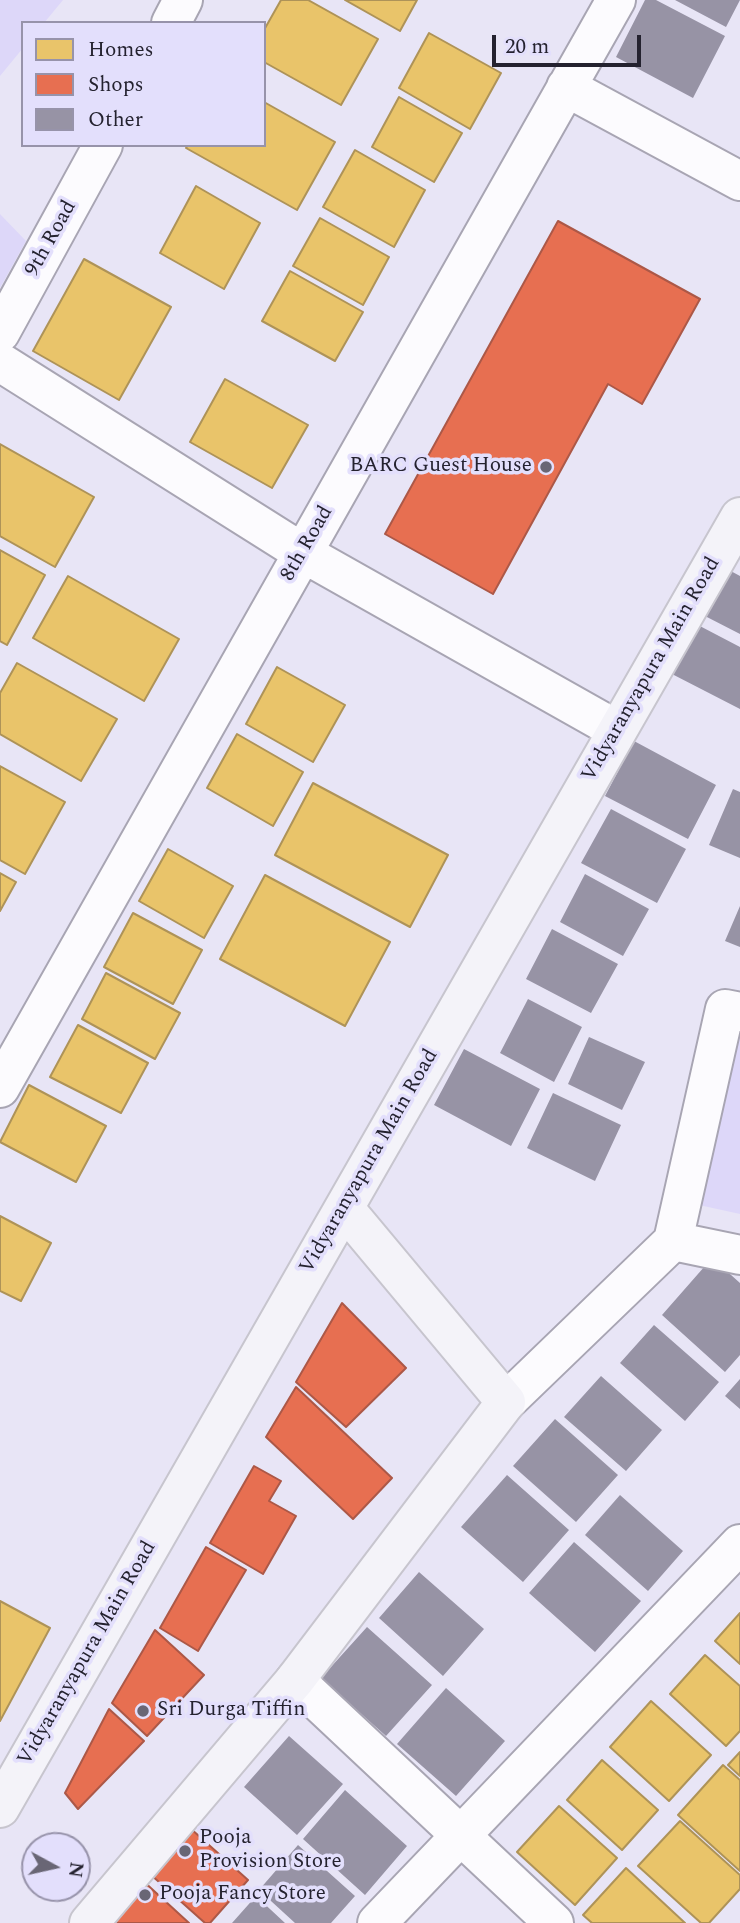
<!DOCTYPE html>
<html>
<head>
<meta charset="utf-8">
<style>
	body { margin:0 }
	#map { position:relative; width:740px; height:1923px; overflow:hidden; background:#e8e5f6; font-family:Spectral,serif }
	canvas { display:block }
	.legend { position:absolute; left:21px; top:21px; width:245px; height:126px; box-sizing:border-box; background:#e3dffc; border:2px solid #9793aa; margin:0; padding:9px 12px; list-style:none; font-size:21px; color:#24222f }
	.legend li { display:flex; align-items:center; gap:14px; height:35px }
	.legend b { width:35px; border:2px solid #9793aa }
	.north { position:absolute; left:21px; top:1832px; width:70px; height:70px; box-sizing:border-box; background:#e3dffc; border:2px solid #9793aa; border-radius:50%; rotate:98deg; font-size:19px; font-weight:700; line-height:28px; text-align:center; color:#24222f }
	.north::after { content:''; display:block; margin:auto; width:24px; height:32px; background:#696675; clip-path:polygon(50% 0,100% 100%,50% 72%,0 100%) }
	.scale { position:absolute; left:492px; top:35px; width:149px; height:32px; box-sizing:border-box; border:4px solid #24222f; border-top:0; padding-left:9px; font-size:21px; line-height:24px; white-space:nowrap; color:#24222f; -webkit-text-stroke:5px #e3dffc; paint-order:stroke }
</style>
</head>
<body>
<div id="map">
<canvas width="740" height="1923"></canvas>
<ul class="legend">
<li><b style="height:19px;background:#e9c46a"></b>Homes</li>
<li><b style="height:19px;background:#e76f51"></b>Shops</li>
<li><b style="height:19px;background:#9793a5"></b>Other</li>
</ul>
<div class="north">N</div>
<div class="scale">20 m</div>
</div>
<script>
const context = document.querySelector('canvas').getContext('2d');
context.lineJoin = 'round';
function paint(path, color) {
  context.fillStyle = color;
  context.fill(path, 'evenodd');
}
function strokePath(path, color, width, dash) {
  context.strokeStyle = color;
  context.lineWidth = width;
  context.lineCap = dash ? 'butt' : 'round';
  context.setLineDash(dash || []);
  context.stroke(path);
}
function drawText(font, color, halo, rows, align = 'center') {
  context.font = font + ' Spectral,serif';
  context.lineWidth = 7;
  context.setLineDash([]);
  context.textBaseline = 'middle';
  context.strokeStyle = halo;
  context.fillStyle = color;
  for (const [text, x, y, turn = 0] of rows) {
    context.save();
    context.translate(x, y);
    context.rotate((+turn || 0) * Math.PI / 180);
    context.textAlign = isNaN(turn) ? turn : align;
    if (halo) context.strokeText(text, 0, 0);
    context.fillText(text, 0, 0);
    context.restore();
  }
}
const green = new Path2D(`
	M0 0H63L44 23H23V48L0 76Z
	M0 214 26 241 0 288Z
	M733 1036 740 1037V1214L699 1205Z`);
const homes = new Path2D(`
	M281 0H308L378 39 341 105 264 62V30Z
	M345 0H417L400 31Z
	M429 33 501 73 470 129 399 88Z
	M399 97 462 133 434 182 372 147Z
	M264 102 335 142 297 210 186 148 188 145H264Z
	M355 150 425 190 394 247 323 207Z
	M196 186 260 223 224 289 160 253Z
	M320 218 389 257 363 305 293 266Z
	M84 259 171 307 119 400 33 351Z
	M290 271 363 312 335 361 262 321Z
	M225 379 308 425 272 488 190 442Z
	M0 444 94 497 55 567 0 536Z
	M0 550 45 575 7 645 0 641Z
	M68 576 179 639 144 701 33 638Z
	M17 663 117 719 81 781 0 734V693Z
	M277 667 345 705 313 762 246 724Z
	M237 734 303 772 273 826 207 788Z
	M0 766 65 802 25 874 0 860Z
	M313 783 448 855 410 927 275 855Z
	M168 849 233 886 204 938 139 901Z
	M0 873 16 882 0 911Z
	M265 875 390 942 345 1026 220 959Z
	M133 913 202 950 173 1004 104 967Z
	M106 973 180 1013 155 1059 82 1019Z
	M78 1025 148 1063 121 1113 50 1077Z
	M29 1085 106 1126 76 1182 0 1142Z
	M0 1216 51 1243 21 1301 0 1291Z
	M0 1601 50 1628 0 1721Z
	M740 1613V1664L715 1641Z
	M705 1655 740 1686V1731L726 1746 670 1694Z
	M651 1701 711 1755 669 1801 610 1747Z
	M740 1752V1776L728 1765Z
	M602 1760 658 1810 622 1850 567 1800Z
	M723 1765 740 1780V1871L678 1815Z
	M559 1806 617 1858 575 1905 517 1852Z
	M680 1821 740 1875V1889L709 1923H701L638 1866Z
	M626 1868 685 1923H592L583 1915Z`);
const shops = new Path2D(`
	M558 221 700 299 642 404 608 384 493 594 385 534Z
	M342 1303 406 1368 346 1427 296 1382Z
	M296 1387 392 1478 353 1519 266 1437Z
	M254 1466 281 1481 269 1501 296 1516 263 1574 210 1543Z
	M206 1547 246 1570 198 1651 160 1628Z
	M155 1630 204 1675 147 1736 112 1703Z
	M109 1709 144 1741 78 1809 65 1793Z
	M190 1828 248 1880 210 1923H205L150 1874Z
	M141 1879 189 1923H102Z`);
const building = new Path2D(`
	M645 0H656L725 36 693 98 616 57Z
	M675 0H740L726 27Z
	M727 569 740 576V634L703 615Z
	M696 624 740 647V709L670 673Z
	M634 741 716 785 688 839 605 796Z
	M733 789 740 792V858L709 845Z
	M611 809 686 849 657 903 581 863Z
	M585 874 649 909 623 956 560 922Z
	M740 906V947L725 941Z
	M552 929 618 964 591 1013 526 979Z
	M528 999 582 1027 554 1082 500 1053Z
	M589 1037 645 1062 622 1110 568 1084Z
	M464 1049 540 1089 511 1146 434 1105Z
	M553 1093 621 1125 595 1181 527 1148Z
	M712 1258 740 1283V1355L725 1372 662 1315Z
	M654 1325 719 1382 685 1421 620 1363Z
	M601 1376 662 1430 626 1471 564 1417Z
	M740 1379V1409L725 1396Z
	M555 1419 618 1475 576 1522 513 1466Z
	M507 1475 569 1530 523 1582 461 1527Z
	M620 1495 683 1551 648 1591 585 1535Z
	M574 1542 641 1601 595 1652 529 1593Z
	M419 1572 484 1629 443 1676 379 1618Z
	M367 1627 432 1685 386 1736 321 1678Z
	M446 1688 505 1741 456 1796 397 1744Z
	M289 1736 343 1784 297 1835 244 1787Z
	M345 1790 407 1846 365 1895 303 1839Z
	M298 1845 355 1896 331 1923H295L259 1890Z
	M256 1896 285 1923H232Z`);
const minor = new Path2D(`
	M171 23 183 0
	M566 87 740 181
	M0 333 103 145
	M0 362 303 553 617 730
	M0 1088 616 0
	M673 1241 725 1009 740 1012
	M506 1402 673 1241 740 1255
	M295 1680 554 1923
	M377 1923 740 1544`);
const major = new Path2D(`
	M0 1808 740 517
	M89 1923 295 1680 506 1402 344 1208`);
const markers = [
	[546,467,7,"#696675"],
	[143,1711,7,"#696675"],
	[185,1851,7,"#696675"],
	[145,1895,7,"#696675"]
];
const streetNames = [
	["9th Road",52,239,-61],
	["8th Road",308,544,-60],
	["Vidyaranyapura Main Road",652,670,-60],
	["Vidyaranyapura Main Road",370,1162,-60],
	["Vidyaranyapura Main Road",88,1654,-60]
];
const poiNames = [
	["BARC Guest House",532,467,"right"],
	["Sri Durga Tiffin",157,1711],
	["Pooja",199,1839],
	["Provision Store",199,1863],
	["Pooja Fancy Store",159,1895]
];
paint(green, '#ddd7f9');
paint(homes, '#e9c46a');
strokePath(homes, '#ae9358', 2);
paint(shops, '#e76f51');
strokePath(shops, '#ac5847', 2);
paint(building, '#9793a5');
strokePath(minor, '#a8a5b3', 42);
strokePath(major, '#c7c5ce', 42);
strokePath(minor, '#fcfbfe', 38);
strokePath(major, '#f4f3f9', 38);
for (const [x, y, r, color] of markers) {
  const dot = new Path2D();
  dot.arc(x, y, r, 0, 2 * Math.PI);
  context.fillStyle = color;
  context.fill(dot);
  strokePath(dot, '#e3dffc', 2.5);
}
drawText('21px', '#24222f', '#e3dffc', streetNames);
drawText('21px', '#24222f', '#e3dffc', poiNames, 'left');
</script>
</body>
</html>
